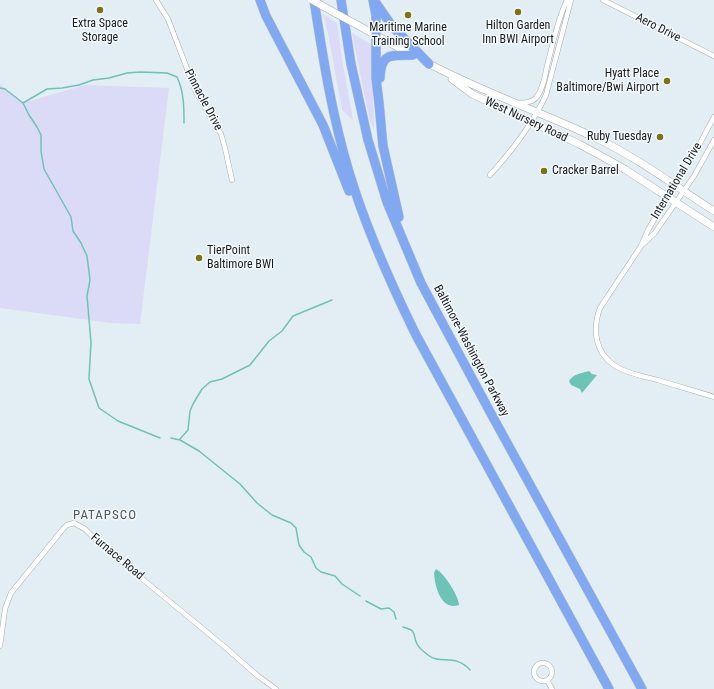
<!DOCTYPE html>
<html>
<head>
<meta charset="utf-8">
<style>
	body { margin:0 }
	canvas { display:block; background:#e3edf4 }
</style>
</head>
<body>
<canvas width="714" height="689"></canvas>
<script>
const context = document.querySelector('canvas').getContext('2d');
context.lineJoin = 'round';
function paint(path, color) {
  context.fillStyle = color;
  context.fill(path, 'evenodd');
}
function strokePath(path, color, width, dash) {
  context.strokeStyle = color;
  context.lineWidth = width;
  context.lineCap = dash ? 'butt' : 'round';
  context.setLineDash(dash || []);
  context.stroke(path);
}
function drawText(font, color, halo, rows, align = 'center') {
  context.font = font + ' "Roboto Condensed",sans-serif';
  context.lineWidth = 3;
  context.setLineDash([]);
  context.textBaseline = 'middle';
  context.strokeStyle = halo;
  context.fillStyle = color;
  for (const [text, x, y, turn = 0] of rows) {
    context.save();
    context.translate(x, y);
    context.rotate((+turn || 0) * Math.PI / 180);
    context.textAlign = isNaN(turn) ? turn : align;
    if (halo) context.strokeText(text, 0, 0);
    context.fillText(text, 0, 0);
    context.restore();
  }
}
const green = new Path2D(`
	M323 14 337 23 342 59 353 120 342 110 328 33Z
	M352 33 372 45 374 130 369 117Z
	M0 84 23 103 85 85 169 88 140 324 111 323 0 308Z`);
const water = new Path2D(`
	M589 371 592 374 597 375 582 393 580 389 571 385 569 381C573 374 582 373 589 371Z
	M436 569C444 573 459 596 459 605 441 611 435 587 434 573Z`);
const stream = new Path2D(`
	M0 88 5 89 23 103 29 115 37 127 41 135V151L44 169 71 217 73 231 81 243 87 256 90 280 87 296 91 342 89 379 99 408 118 421 160 438
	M23 103 47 89 62 88 79 85 93 80 109 78 127 73 140 72 167 73 177 77C184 92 184 107 184 123
	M171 438 180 440 199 451 240 484 257 503 272 515 291 523 296 528 299 545 304 552 311 557 316 568 321 572 335 576 342 584 360 596
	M180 439 188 430 190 411 193 404 202 389 210 382 222 379 250 365 269 341 282 331 293 316 332 300
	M366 601 381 609 389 608 394 612 396 619
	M403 627C418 631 412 634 417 644 419 648 424 652 428 655 440 665 455 653 470 670`);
const minor = new Path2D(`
	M156 0 168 19 196 92 221 134 225 148 232 180
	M603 0 714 56
	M518 103C524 103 531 103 536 98 543 90 545 76 547 66 553 44 557 21 567 0
	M714 117 691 160 674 185 648 230 641 246 600 308C592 330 595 354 617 367 629 374 645 377 658 380 677 386 695 391 714 397
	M490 175C510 153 533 123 546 95L571 0
	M643 244 654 234 694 176 714 140
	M0 646 5 609 11 593 63 529 67 525 74 523 85 529 99 543 226 648 258 676 276 689
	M534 672a9 9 0 1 1 18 0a9 9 0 1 1-18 0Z
	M547 680 552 689`);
const secondary = new Path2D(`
	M321 5 337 14
	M350 21 412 55
	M424 61C479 91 539 111 596 138 638 158 675 186 714 211
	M452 79 472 94 579 144 605 158 626 170 714 227`);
const motorway = new Path2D(`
	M260 0 266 16 323 125 349 191
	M314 0C323 58 332 116 349 172 366 229 390 282 416 335L609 689
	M341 0 351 64 368 140 387 202 421 283 489 410 642 689
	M373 0 376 15V78L379 103 383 146 399 217
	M376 3 392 26 429 64
	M380 78C381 51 392 56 413 55`);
const secondaryBridge = new Path2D(`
	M312 0 321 5
	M337 14 350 21`);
const markers = [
	[100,10,4,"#7d7315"],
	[518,12,4,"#7d7315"],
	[408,15,4,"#7d7315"],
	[667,81,4,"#7d7315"],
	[660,137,4,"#7d7315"],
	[544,171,4,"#7d7315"],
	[199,258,4,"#7d7315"]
];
const poiNames = [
	["Extra Space",100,24],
	["Storage",100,38],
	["Hilton Garden",518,26],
	["Inn BWI Airport",518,40],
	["Maritime Marine",408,28],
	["Training School",408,42],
	["Hyatt Place",659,74,"right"],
	["Baltimore/Bwi Airport",659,88,"right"],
	["Ruby Tuesday",652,137,"right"],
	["Cracker Barrel",552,171,"left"],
	["TierPoint",207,251,"left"],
	["Baltimore BWI",207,265,"left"]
];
const streetNames = [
	["Aero Drive",658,28,27],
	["Pinnacle Drive",203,100,62],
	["West Nursery Road",526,120,25],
	["International Drive",677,181,-59],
	["Baltimore-Washington Parkway",471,351,62],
	["Furnace Road",117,557,40]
];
const neighbourhoodNames = [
	["PATAPSCO",105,516]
];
paint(green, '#dcdbf7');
paint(water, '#6dc3b6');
strokePath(stream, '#6dc3b6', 1.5);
strokePath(minor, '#a3adb3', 5.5);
strokePath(secondary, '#a3adb3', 8);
strokePath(motorway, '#c8c9c9', 10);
strokePath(minor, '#fff', 4.5);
strokePath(secondary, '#fff', 7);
strokePath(motorway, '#81a9f1', 9);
strokePath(secondaryBridge, '#a3adb3', 8, []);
strokePath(secondaryBridge, '#fff', 7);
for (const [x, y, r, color] of markers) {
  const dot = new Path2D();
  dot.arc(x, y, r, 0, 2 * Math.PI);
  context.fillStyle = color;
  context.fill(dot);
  strokePath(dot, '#f4fafe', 1.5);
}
drawText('12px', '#191c1e', '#f4fafe', poiNames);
drawText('12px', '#191c1e', '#f4fafe', streetNames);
context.letterSpacing = '1px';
drawText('13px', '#51595e', '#f4fafe', neighbourhoodNames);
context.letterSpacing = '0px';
</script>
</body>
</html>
